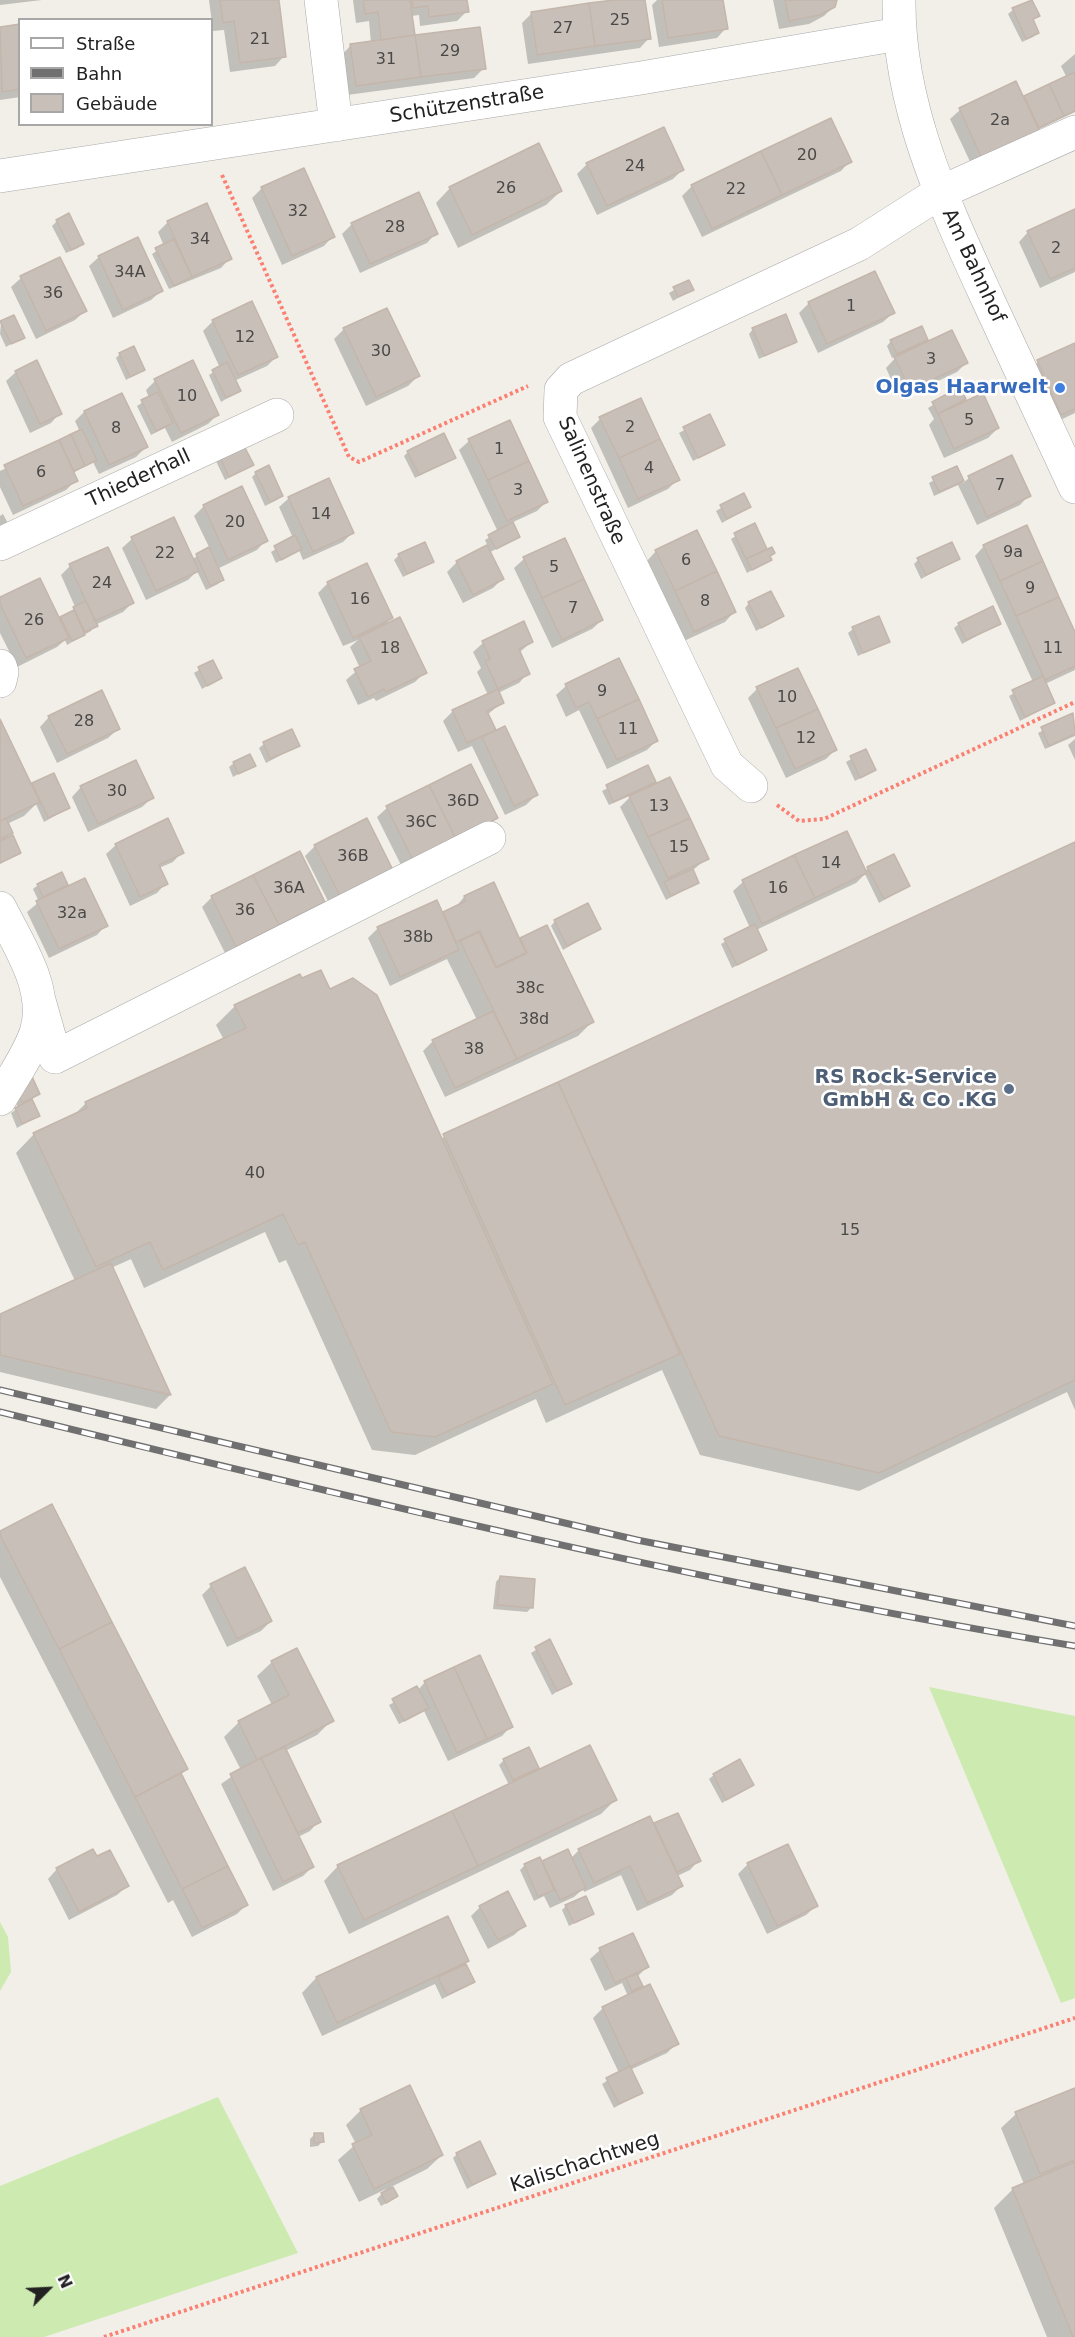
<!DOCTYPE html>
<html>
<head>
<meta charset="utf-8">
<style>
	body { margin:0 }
	#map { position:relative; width:1075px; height:2337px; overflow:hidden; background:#f2efe9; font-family:"DejaVu Sans",sans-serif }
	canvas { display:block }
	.legend { position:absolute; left:18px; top:18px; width:195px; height:108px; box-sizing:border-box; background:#fff; border:2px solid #a7a7a7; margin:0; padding:8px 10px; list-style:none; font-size:18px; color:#222 }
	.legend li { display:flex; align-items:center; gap:12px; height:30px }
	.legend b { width:30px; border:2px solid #a7a7a7 }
	.north { position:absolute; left:18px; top:2259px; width:60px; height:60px; -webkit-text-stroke:4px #fff; paint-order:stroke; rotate:66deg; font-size:16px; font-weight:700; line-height:24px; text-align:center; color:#222 }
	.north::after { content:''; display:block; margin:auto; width:21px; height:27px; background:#222; clip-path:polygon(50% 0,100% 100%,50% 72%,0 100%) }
</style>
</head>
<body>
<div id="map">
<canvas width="1075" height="2337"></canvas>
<ul class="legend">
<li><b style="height:8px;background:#fff"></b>Straße</li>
<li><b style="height:8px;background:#707070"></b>Bahn</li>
<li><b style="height:16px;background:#c7bfb8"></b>Gebäude</li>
</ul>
<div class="north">N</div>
</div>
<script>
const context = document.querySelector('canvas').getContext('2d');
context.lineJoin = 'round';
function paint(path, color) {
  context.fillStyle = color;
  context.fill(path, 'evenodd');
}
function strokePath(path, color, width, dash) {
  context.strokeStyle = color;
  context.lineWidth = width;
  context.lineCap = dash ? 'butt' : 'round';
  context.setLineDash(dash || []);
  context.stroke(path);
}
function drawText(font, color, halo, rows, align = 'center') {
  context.font = font + ' "DejaVu Sans",sans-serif';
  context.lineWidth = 5;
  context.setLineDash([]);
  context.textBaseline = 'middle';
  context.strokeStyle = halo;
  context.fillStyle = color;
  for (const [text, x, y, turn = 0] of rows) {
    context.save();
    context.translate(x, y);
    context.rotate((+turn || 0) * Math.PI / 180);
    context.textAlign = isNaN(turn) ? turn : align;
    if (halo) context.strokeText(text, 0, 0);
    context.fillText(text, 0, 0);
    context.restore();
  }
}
const grass = new Path2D(`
	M929 1687 1075 1716V1998L1061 2003Z
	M0 1922 8 1937 11 1972 0 1991Z
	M218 2097 298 2253 44 2337H0V2186Z`);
const shadow = new Path2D(`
	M0 0H42L0 5Z
	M209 0H277L284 56 275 66 230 72 224 30 213 31Z
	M353 0H466L467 11 457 21 420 26 419 15 411 16 414 37 484 68 474 78 347 95 342 55 351 45 371 43 369 21 356 23Z
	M626 0H644L649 38 640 48 528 64 522 23 532 13Z
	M657 0H722L726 28 717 38 659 47 652 5Z
	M773 0H835L834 6 824 16 809 24 779 29Z
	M1013 10 1038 16 1032 21 1038 33 1033 37 1022 42 1008 14Z
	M20 26V97L0 100V28Z
	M1075 54V112L1037 130 974 170 950 119 960 110 1016 83 1023 99 1067 78 1061 66Z
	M850 161 841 171 702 237 682 196 692 186Z
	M587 164 682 170 673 179 597 215 577 174Z
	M262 188 333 236 324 246 282 265 252 198Z
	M450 188 561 191 546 205 458 248 436 203Z
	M1075 210V272L1040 288 1019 242 1028 232Z
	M57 221 82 243 78 248 66 253 52 226Z
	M168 222 230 258 221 268 169 289 152 254 164 246 158 232Z
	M352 224 436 233 427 243 360 273 342 234Z
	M99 257 161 291 151 300 113 318 89 266Z
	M59 259 85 311 75 320 36 339 11 287 21 278Z
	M688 282 692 289 673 301 669 293Z
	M809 303 893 313 883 322 818 353 799 313Z
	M213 321 277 356 267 366 234 381 239 391 221 402 209 375 220 368 203 331Z
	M1 322 23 337 6 347 0 334Z
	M344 329 418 376 408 386 366 406 334 339Z
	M753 329 796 341 759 359 749 334Z
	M926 340 921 346 966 363 957 372 900 399 886 368 898 355 892 358 887 346 891 341Z
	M1075 345V413L1052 424 1028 371 1038 362Z
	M120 354 143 370 126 380 116 358Z
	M16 372 60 413 51 423 30 433 6 381Z
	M155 381 218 414 208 424 172 442 165 428 151 435 137 406 149 398 146 390Z
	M959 389 964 399 957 406 998 428 988 438 944 458 929 425 934 419 928 408Z
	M122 395 146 447 136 457 99 474 93 462 73 473 76 480 66 490 13 515 0 487V471L80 432 75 421 84 412Z
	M710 416 723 445 693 461 679 433Z
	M600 419 678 479 668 489 628 508 591 428Z
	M469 441 547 501 537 511 511 523 518 536 489 553 503 578 493 588 463 603 447 572 457 562 488 547 485 540 498 532 459 450Z
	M408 452 454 458 415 478 404 456Z
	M219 454 252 465 225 480 215 459Z
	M956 468 963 483 969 478 1029 495 1020 505 977 525 958 485 934 496 929 483Z
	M256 473 281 496 277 500 265 506 252 477Z
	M743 495 749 507 722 523 716 511Z
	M289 498 352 533 343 542 303 560 299 550 276 563 271 552 293 538 279 507Z
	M204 506 266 540 257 550 217 569 222 580 218 584 206 590 197 571 188 580 146 600 122 548 132 539 174 519 192 559 210 549 194 516Z
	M3 514 10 527 0 534V516Z
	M754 525 770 560 747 573 731 539Z
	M984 546 1075 635V670L1045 684 1054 703 1020 721 1009 696 1033 682 975 556Z
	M656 551 734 612 725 622 684 641 647 561Z
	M399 555 432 562 403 577 394 560Z
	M524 559 602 620 592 629 552 648 514 568Z
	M958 559 921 579 914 564 918 560Z
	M366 565 391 618 384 626 425 672 415 682 376 701 374 698 358 705 346 680 360 668 350 647 358 640 343 646 318 593 328 583Z
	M70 566 132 603 123 612 95 625 91 631 67 645 65 640 57 647 17 667 0 633V599L59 620 76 609 61 575Z
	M749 603 782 616 756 631 745 608Z
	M959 624H999L962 644 954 628Z
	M853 629 888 641 858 656 848 633Z
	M531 642 519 653 528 673 519 683 498 693 503 702 487 715 495 732 536 795 526 805 505 815 472 746 458 752 443 721 453 711 488 695 477 672 481 668 473 652 483 643Z
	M619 660 657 740 647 750 607 769 579 710 566 717 556 695 566 686Z
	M212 662 220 678 202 689 194 673Z
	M757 689 835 750 826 759 786 778 748 698Z
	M1073 715 1075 736 1045 749 1038 733Z
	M49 717 118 729 108 738 57 763 40 727Z
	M0 722 31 787 33 785 69 808 44 822 36 804 24 816 7 824 11 833 4 840 19 853 0 864Z
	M1075 739V760L1068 745Z
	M264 744 298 746 266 763 259 748Z
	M865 751 875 770 855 781 846 762Z
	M234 763 254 765 233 777 229 767Z
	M647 767 654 782 647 789 707 858 692 871 697 883 666 900 620 807 632 795 609 805 602 791Z
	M81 787 152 798 142 807 88 832 72 797Z
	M387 808 496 818 487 828 403 869 377 817Z
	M846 833 865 871 868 868 908 886 879 903 865 874 856 883 756 930 766 950 732 968 721 944 750 928 733 891 743 882Z
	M1075 844V1410L1067 1392 859 1491 700 1455 662 1370 546 1423 536 1399 415 1455 372 1450 286 1260 279 1263 265 1232 144 1288 131 1259 111 1268 170 1395 156 1409 0 1372V1316L75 1281 16 1153 34 1134 73 1116 86 1103 224 1040 216 1025 235 1006 302 980 329 991 440 1139Z
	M116 845 182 852 173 862 159 868 166 883 157 893 130 906 106 854Z
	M315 846 391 869 330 905 305 856Z
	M299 853 324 902 314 912 226 955 202 907 212 897Z
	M66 884 59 892 106 925 97 935 49 958 27 912 39 902 33 889 38 885Z
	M493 884 519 941 521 939 592 1022 578 1036 445 1097 423 1051 433 1041 477 1020 447 959 390 986 368 938 378 928 436 902 441 914 455 908 464 897Z
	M555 921 599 929 563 950 551 926Z
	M12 1093 38 1094 31 1100 38 1116 17 1128 11 1113 18 1108Z
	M0 1533 187 1769 180 1775 246 1905 237 1914 192 1937 173 1900 168 1903 0 1577Z
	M500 1577 531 1608 527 1612 493 1609 496 1582Z
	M211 1586 271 1621 261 1631 227 1647 202 1595Z
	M550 1641 570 1683 552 1695 531 1653Z
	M272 1662 332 1720 317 1735 285 1751 319 1821 310 1831 298 1837 313 1866 303 1876 273 1891 221 1784 241 1770 224 1737 239 1722 272 1705 257 1676Z
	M425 1682 511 1726 502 1736 448 1761 424 1711 399 1724 389 1705 418 1690Z
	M504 1760 537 1768 531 1774 615 1800 601 1814 349 1934 324 1881 338 1866 509 1785 499 1765Z
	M714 1775 752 1785 722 1803 709 1779Z
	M677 1815 699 1860 690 1870 677 1876 681 1886 672 1895 637 1911 621 1875 584 1892 583 1889 574 1897 550 1908 544 1896 534 1901 520 1870 525 1865 570 1859 579 1850 653 1826Z
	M748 1864 816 1906 806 1915 767 1934 738 1874Z
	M57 1869 127 1886 117 1895 69 1920 48 1879Z
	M566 1906 592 1914 569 1926 562 1910Z
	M480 1907 524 1926 514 1935 488 1949 471 1916Z
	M447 1918 468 1961 464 1964 473 1982 468 1986 442 1999 435 1984 322 2036 302 1993 316 1978Z
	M600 1950 647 1967 637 1977 641 1986 634 1993 677 2043 667 2053 630 2070 641 2092 614 2108 602 2084 619 2073 593 2018 603 2008 628 1996 622 1983 605 1991 590 1959Z
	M409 2087 442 2155 427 2169 391 2187 396 2196 392 2200 381 2206 377 2199 386 2189 359 2202 338 2160 356 2144 346 2125 361 2110Z
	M1075 2089V2337H1047L994 2208 1013 2189 1024 2184 1001 2128 1016 2114Z
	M314 2135 322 2142 318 2146 310 2147V2139Z
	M457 2154 494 2174 467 2189 453 2158Z`);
const building = new Path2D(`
	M220 0H279L286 57 240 63 234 21 223 23Z
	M363 0H410L415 35 381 40 378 12 365 14Z
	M412 0H467L469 12 429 17 428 6 413 8Z
	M614 0H645L651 39 595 46 589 3Z
	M662 0H723L728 29 668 38Z
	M785 0H837L835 7 820 15 789 21Z
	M1032 0 1040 16 1033 19 1039 33 1026 39 1012 8Z
	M589 3 595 46 537 55 531 12Z
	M20 24V89L2 92 0 27Z
	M480 27 486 69 421 77 415 35Z
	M415 35 421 77 356 86 350 44Z
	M1075 72V111L1064 116 1049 84Z
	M1016 81 1041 134 983 161 959 108Z
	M1049 84 1064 116 1039 128 1024 96Z
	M831 118 852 162 782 195 761 151Z
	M664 127 684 170 607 206 586 163Z
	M539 143 562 191 472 235 449 187Z
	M761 151 782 195 712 229 691 185Z
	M304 168 335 237 292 256 261 187Z
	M419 192 438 234 370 264 351 223Z
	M207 203 232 259 192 277 167 221Z
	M1075 209V268L1050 279 1027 231Z
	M69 213 84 244 71 250 56 220Z
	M138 237 163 291 123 310 98 256Z
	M174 239 192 277 174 286 155 248Z
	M60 257 87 311 46 331 20 276Z
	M875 271 895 313 827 344 808 302Z
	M689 280 694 290 678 297 673 287Z
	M252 301 278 357 238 375 212 320Z
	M387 308 420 376 376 397 343 328Z
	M786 314 797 342 764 356 752 328Z
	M14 315 25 338 11 344 0 321Z
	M922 326 928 340 897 354 890 340Z
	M952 330 968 363 910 390 894 357Z
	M1075 343V409L1061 415 1037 360Z
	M134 346 145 370 130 377 119 353Z
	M37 360 62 414 40 424 15 371Z
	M193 360 219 415 181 433 154 379Z
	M227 362 241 391 226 398 212 370Z
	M960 387 966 399 938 414 932 402Z
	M158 392 173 423 156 431 141 400Z
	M122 393 148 447 109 465 84 411Z
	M983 393 999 428 954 449 938 414Z
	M641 398 660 439 619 458 599 417Z
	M710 414 725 445 698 458 683 427Z
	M510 420 529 461 488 480 468 439Z
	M82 429 97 460 85 466 71 434Z
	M444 433 456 458 419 475 407 451Z
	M71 434 85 466 74 471 59 440Z
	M660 439 680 480 638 499 619 458Z
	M59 440 78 481 23 506 4 465Z
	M242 442 254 465 229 477 218 453Z
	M1012 455 1031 496 987 517 968 476Z
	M529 461 548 502 507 521 488 480Z
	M269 465 283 496 270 502 255 472Z
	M957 466 964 481 939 492 932 477Z
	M329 478 354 533 313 552 288 497Z
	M242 486 268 541 228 560 203 505Z
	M744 493 751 507 727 519 720 505Z
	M174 517 199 571 156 591 131 537Z
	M513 522 520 537 496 549 488 535Z
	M755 523 767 549 746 559 734 533Z
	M1027 525 1043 561 1000 581 983 545Z
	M697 530 717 571 675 591 655 550Z
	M295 535 302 549 281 560 274 546Z
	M565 538 584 579 542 598 523 557Z
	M425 542 434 562 407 574 398 554Z
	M952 542 960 559 926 575 917 558Z
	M487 545 504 579 473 595 456 561Z
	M108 547 134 603 95 621 69 564Z
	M209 547 224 580 210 586 196 554Z
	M772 547 775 553 770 556 772 560 752 570 746 559Z
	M1043 561 1059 597 1016 616 1000 581Z
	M367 563 393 618 353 638 327 582Z
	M717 571 736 612 694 632 675 591Z
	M40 578 69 638 26 658 0 604V597Z
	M584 579 603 620 562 640 542 598Z
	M771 591 784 616 761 628 748 602Z
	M1059 597 1075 632V666L1045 680 1016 616Z
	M86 601 98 626 85 632 73 607Z
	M993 606 1001 624 966 640 958 623Z
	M74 610 85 635 72 641 60 617Z
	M879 616 890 642 863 653 852 627Z
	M400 617 427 673 386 692 384 689 368 697 354 669 371 661 359 637Z
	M524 621 533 642 519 649 530 674 498 689 485 661 490 659 482 641Z
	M619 658 639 699 597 719 589 702 576 708 565 684Z
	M213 660 222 678 207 686 198 667Z
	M798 668 818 709 776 728 756 687Z
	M1043 676 1055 703 1025 717 1012 690Z
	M498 689 504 703 487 711 496 730 467 743 452 710Z
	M102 690 120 729 67 754 48 716Z
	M639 699 658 741 617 760 597 719Z
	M818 709 837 750 795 769 776 728Z
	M1073 713 1075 734 1049 746 1041 727Z
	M0 719 40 802 0 821Z
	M505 726 538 795 514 806 482 737Z
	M292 729 300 746 270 759 263 742Z
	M866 749 876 770 860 778 850 756Z
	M250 754 256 766 238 774 233 762Z
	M136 760 154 798 98 824 80 786Z
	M471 764 498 818 456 839 429 785Z
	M648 765 656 782 613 802 606 785Z
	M54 773 70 808 48 818 32 783Z
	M670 777 690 818 648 837 629 796Z
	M429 785 456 839 413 860 386 806Z
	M6 818 13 833 0 839V821Z
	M168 818 184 853 159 865 168 884 140 897 115 844Z
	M367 818 393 870 340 896 314 845Z
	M690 818 709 859 668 878 648 837Z
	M847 831 867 873 815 898 794 855Z
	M13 835 21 853 0 863V841Z
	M1075 842V1380L879 1473 719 1436 558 1082Z
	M300 851 325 902 279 925 253 875Z
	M894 854 910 886 884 899 867 867Z
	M794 855 815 898 762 924 742 880Z
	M693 869 699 883 671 896 664 882Z
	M62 872 68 885 43 897 37 884Z
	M253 875 279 925 236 947 211 896Z
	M85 878 108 926 59 949 36 901Z
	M494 882 526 953 496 967 480 931 456 942 443 912 466 901 464 896Z
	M437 900 459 950 400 977 377 927Z
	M588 903 601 929 567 946 554 920Z
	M755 924 767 950 737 965 724 939Z
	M547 925 594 1022 517 1059 460 941 479 932 496 968 527 953 520 938Z
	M321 970 330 989 353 978 377 995 553 1384 435 1437 391 1432 305 1242 298 1245 283 1214 163 1270 150 1242 96 1267 33 1133 87 1108 85 1102 246 1028 234 1005 300 974 302 978Z
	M493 1011 517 1059 455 1088 432 1040Z
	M30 1072 40 1094 22 1103 15 1087Z
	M558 1082 680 1354 565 1405 443 1134Z
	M32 1099 40 1116 22 1124 15 1108Z
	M111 1263 171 1395 0 1355V1314Z
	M52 1504 112 1622 59 1649 0 1535V1531Z
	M245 1567 272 1621 237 1639 210 1584Z
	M500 1576 535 1579 533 1608 497 1605Z
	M112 1622 188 1769 135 1797 59 1649Z
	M550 1639 572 1684 557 1691 535 1647Z
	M297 1648 334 1721 257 1760 238 1721 289 1695 271 1661Z
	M480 1655 513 1727 487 1739 454 1667Z
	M454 1667 487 1739 457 1753 424 1681Z
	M417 1686 429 1708 404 1721 392 1699Z
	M590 1745 617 1800 478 1866 452 1811Z
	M285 1747 321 1822 298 1833 261 1758Z
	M529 1747 539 1768 513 1780 503 1759Z
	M261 1758 314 1867 283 1882 230 1774Z
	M740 1759 754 1785 726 1800 713 1774Z
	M181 1773 228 1866 182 1889 135 1797Z
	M452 1811 478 1866 364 1920 337 1865Z
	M678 1813 701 1861 677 1872 654 1823Z
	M650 1816 683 1886 647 1903 630 1866 594 1883 578 1849Z
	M788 1844 818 1906 777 1926 747 1863Z
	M93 1849 97 1856 110 1850 129 1886 79 1912 56 1868Z
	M568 1849 586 1888 560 1900 542 1861Z
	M540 1857 554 1890 538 1897 524 1864Z
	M228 1866 248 1905 202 1928 182 1889Z
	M508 1891 526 1926 498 1940 479 1906Z
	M586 1896 594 1914 574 1923 565 1905Z
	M448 1916 469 1961 337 2023 316 1977Z
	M633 1933 649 1967 615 1983 599 1948Z
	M466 1964 475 1982 447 1995 438 1977Z
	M637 1974 643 1986 632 1991 626 1978Z
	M650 1984 679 2044 630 2067 602 2007Z
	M630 2066 643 2093 619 2104 606 2078Z
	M410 2085 443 2155 374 2189 352 2144 372 2135 360 2109Z
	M1075 2088V2160L1040 2174 1015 2112Z
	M314 2133H323L324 2142 314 2143Z
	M480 2141 496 2174 472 2185 456 2153Z
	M1075 2162V2337H1073L1012 2188Z
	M393 2187 398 2196 386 2203 381 2193Z`);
const path = new Path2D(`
	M222 175 349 457 359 462 528 386
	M777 805 799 821 824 819 1075 702
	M104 2337 1075 2018`);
const minor = new Path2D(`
	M321 0 336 125
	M899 0C898 107 945 206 989 302 1018 364 1046 425 1075 487
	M0 176 641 78 899 34
	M0 544 277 415
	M0 666 2 672 0 681
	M751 786 727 765 560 417 561 390 571 379 859 244 939 193 1075 132
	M0 908C18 945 48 987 37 1029 32 1050 11 1080 0 1099
	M38 997 55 1057 489 838`);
const rail = new Path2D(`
	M0 1390 637 1540 1075 1626
	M0 1412C356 1499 713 1586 1075 1646`);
const markers = [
	[1060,388,6,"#3f7fe0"],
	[1009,1089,6,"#5c6f8a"]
];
const numberNames = [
	["25",620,21],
	["27",563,29],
	["21",260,40],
	["29",450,52],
	["31",386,60],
	["2a",1000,121],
	["20",807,156],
	["24",635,167],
	["26",506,189],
	["22",736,190],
	["32",298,212],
	["28",395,228],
	["34",200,240],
	["2",1056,249],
	["34A",130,273],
	["36",53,294],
	["1",851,307],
	["12",245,338],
	["30",381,352],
	["3",931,360],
	["10",187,397],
	["5",969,421],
	["2",630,428],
	["8",116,429],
	["1",499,450],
	["4",649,469],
	["6",41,473],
	["7",1000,486],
	["3",518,491],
	["14",321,515],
	["20",235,523],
	["9a",1013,553],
	["22",165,554],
	["6",686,561],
	["5",554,568],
	["24",102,584],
	["9",1030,589],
	["16",360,600],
	["8",705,602],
	["7",573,609],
	["26",34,621],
	["18",390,649],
	["11",1053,649],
	["9",602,692],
	["10",787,698],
	["28",84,722],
	["11",628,730],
	["12",806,739],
	["30",117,792],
	["36D",463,802],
	["13",659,807],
	["36C",421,823],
	["15",679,848],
	["36B",353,857],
	["14",831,864],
	["36A",289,889],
	["16",778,889],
	["36",245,911],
	["32a",72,914],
	["38b",418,938],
	["38c",530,989],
	["38d",534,1020],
	["38",474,1050],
	["40",255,1174],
	["15",850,1231]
];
const streetNames = [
	["Schützenstraße",467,105,-9],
	["Am Bahnhof",973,266,65],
	["Thiederhall",139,479,-25],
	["Salinenstraße",591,481,66],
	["Kalischachtweg",585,2163,-18]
];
const shopNames = [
	["Olgas Haarwelt",1048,388]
];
const serviceNames = [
	["RS Rock-Service",997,1078],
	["GmbH & Co .KG",997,1101]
];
paint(grass, '#cdebb0');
paint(shadow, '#0003');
paint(building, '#c7bfb8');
strokePath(building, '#c4b6ab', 1.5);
strokePath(minor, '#a9a9a9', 34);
strokePath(path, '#fa8072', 4, [3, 3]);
strokePath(minor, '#fff', 33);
strokePath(rail, '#707070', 7);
strokePath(rail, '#fff', 4.5, [14]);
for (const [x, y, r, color] of markers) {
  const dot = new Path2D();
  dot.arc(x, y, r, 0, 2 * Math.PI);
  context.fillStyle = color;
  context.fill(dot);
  strokePath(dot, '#fff', 2);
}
drawText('16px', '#4b4948', null, numberNames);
drawText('20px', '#222', '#fff', streetNames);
drawText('bold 20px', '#366cbe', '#fff', shopNames, 'right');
drawText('bold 20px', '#4e5e75', '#fff', serviceNames, 'right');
</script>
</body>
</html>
